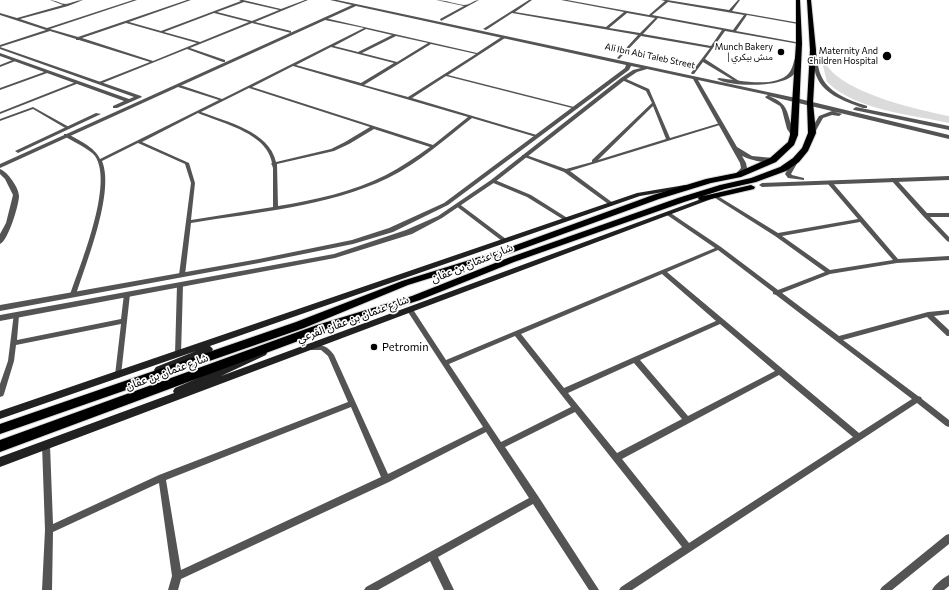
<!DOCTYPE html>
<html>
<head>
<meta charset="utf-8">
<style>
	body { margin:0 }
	canvas { display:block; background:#fff }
</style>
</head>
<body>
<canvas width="949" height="590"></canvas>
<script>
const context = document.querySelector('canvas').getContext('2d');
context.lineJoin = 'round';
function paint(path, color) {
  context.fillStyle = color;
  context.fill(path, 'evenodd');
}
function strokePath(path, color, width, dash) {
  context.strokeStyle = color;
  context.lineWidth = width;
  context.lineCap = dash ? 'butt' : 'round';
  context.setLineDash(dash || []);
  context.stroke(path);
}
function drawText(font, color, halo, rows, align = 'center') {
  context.font = font + ' Commissioner,"Noto Sans Arabic",sans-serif';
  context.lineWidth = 3.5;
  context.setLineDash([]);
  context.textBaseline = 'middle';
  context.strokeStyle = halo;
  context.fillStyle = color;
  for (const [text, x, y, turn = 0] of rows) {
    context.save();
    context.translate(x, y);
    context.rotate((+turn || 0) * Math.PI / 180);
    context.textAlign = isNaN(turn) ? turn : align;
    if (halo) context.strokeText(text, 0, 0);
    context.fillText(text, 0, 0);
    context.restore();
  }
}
const green = new Path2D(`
	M822 62H825C839 92 918 110 949 116V123C909 114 858 111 827 82Z`);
const minor = new Path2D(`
	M50 0C55 0 61 4 66 4 72 3 77 0 83 0L68 6 20 19 47 28 133 0H137L50 29 78 37 187 0H191L129 22 161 31 241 1 239 0H243L281 9 305 0H308L255 22 291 31V33L252 23 190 48 225 60V62H223L187 49 100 84 98 83 99 82 150 62 79 40H76V39L50 31 0 47V45L46 30 0 15V13L17 18 63 5ZM244 2 279 10 252 21 217 12ZM214 13 249 22 200 42 164 32ZM126 23 197 43 153 61 82 38Z
	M436 0C446 0 455 4 464 5 470 5 474 0 479 0L441 21 440 19 464 6Z
	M529 0H532L515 12 606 27 624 12 561 0H567L649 15 665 1 661 0H667L729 10 738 0H740L732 11 800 23 798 24 747 15 736 31 801 43 799 44 725 31 705 59 739 81 740 82 738 83 703 62 694 74H692L691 73 710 48 641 36 619 59 617 58 618 57 638 35 512 13 486 30 483 29ZM668 2 744 15 733 30 652 15ZM627 13 655 18 640 33 609 28ZM658 18 722 30 711 46 643 34Z
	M325 18 477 53 503 36H505V38L448 75 578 108 576 109 446 76 412 98 540 136 536 137 472 118C445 139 419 163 388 178 327 207 257 212 191 223L185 275 182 277 179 275 191 183 185 164 138 143 102 161C115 192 86 263 76 295L73 297 71 296 70 295C80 265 114 184 95 156 90 149 72 141 64 136V134H68C78 140 95 147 100 159L219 100 178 87V85H180L222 99 364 28 325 20ZM366 29 392 35 358 52 334 46ZM396 36 428 43 397 62 362 53ZM431 44 476 54 408 97 364 85ZM331 47 394 63 361 83 296 65ZM293 66 468 117 433 145 252 87ZM249 88 370 127 345 142 331 149 276 162C269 131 227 122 201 112ZM198 113C219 122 253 130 266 149 269 153 271 158 272 163L271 164 272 165 273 168V207L191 220 195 183 189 163 142 142ZM374 129 430 147C416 157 401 167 386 175 352 192 315 200 278 206L277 164 334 151 349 144Z
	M15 59 18 60 0 67V65Z
	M47 71 50 72 0 90V88Z
	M622 78H624L649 89 670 138 720 123 723 124 570 171 613 203 614 204 611 206 564 172 522 156V155H526L566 169 592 162V160L652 103 646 91 622 80ZM653 106 666 139 598 160Z
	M76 82 79 83 0 114V112Z
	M33 107 69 127 70 128 67 129 33 109 0 121V119Z
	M891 178H895L927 213H949V217H930L949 237V242L947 241 923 216 891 180Z
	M491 180H495L531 195 569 219 566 221 564 220 527 197 491 182Z
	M828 182H832L898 259 949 256V260L897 263 830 274 782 293 839 336 928 312 949 310V314L934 316 949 330V336H947L927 317 843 340 918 396 921 397 922 399 949 420V427L946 426 917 403 632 590H619L621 587 682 547 575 412 505 447 538 496 599 590H589L533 504 438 557 454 590H444L430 561 378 590H364L366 587 529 498 486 432 389 482 181 579 178 590H168L172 576 159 483 53 532 52 590H42L45 530 42 445 43 443 46 442 49 443 50 445 53 524 159 475 348 402 328 356 321 350H311L310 348 311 346C321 343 328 346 334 355L388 474 483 427 408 312 407 310 408 308H412L446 360 715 248 667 215 666 214 669 212 721 247 778 290 825 272 775 236 712 196 714 195H716L778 233 858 219 828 184ZM860 222 893 260 830 270 782 236ZM718 250 773 292V294L776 295 912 399 859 433 667 272ZM662 274 716 321 564 388 521 334ZM720 324 775 371 688 416 640 360ZM515 336 571 407 501 442 449 364ZM634 363 682 419 617 453 568 393ZM779 375 853 437 689 543 622 459ZM351 407 381 477 181 570 166 480Z
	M458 203 506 239 507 240 506 241H502L456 206 455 205Z
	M180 283 183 285 181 354 180 356H176L175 354 177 285Z
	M127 292 130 294 121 375 120 377 118 378 116 377 115 375 121 324 16 345 14 361 4 394 3 396 0 397V384L8 361 14 313H18L19 315 17 340 121 319 124 294Z
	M949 534V544L892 590H880L882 587 946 535Z
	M949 575V586L944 590H932C935 584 943 578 949 575Z`);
const tertiary = new Path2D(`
	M330 0H337L356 4 796 98 949 135V139L769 96C794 106 784 117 797 135L794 137 792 136 787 129 782 110 780 106 766 98 765 97 768 95 698 80 737 147 752 156 773 158 776 160C767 165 751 160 742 156L746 163 747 168 740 176 738 177 735 175 741 168 740 163 693 79 647 69 637 72 625 80 495 182 442 218 412 234 335 258 0 321V315L334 254 406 230 438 216 491 180 621 78 633 70 641 68 631 66 629 70 448 205 393 232 353 244 259 263 0 311V305L259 259 352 240 389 228 444 203 625 68 626 65 356 6 0 168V164L352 5Z
	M0 47 141 96 142 97 117 108H113V106L124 101 0 56V53L129 99 134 97 0 49Z
	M813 49H815C818 57 817 65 820 73 827 93 849 100 867 106V108H863C844 101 821 94 815 72 813 64 813 57 811 50Z
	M796 55 800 56C798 61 797 69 794 74 783 88 730 87 717 79L719 78C737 80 776 89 789 73 793 68 794 60 796 55Z
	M856 107 949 126V130L854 110 853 109Z
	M832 111 842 114 839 116 832 115 823 118 814 134H810L809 133 819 116Z
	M96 113 101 114 20 152 18 153 15 151Z
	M796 158 799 160 791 174 792 175 804 178V180L788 178 785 174 794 159Z
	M0 169C8 172 19 188 19 196 19 205 8 241 0 244V234L6 223 13 195 5 179 0 174Z
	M949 176V180L762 187 759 185 762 183Z`);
const secondary = new Path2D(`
	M685 185 688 187 687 188 640 196 210 346 213 349 212 351 162 373 159 374 156 373 154 370 156 367 196 351 0 419V411L637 193Z
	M712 195 714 196V198L0 467V457L174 393 173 391 175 388 260 351H266L267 353 266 355 221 376Z`);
const primary = new Path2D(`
	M796 0H800L802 43 798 135 794 145 776 162 741 177 711 183 659 199 511 253 408 285 304 328 0 434V424L296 322 402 281 505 249 653 195 706 179 736 173 770 158 788 142 790 135 796 43Z
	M807 0H811L816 50 813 103 816 133 808 151 799 162 786 171 756 182 725 189 684 202 514 262 420 300 325 331 0 452V440L317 325 412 296 508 258 678 198 720 185 751 178 780 167 793 158 802 148 808 133 807 103 810 50Z
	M751 185 755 187 754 189 702 201 698 199 699 197Z`);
const markers = [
	[781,52,4,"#000"],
	[887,56,5,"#000"],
	[374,347,4,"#000"]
];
const farPoinames = [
	["Munch Bakery",773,47],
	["| منش بيكري",773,57],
	["Maternity And",878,51],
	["Children Hospital",878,61]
];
const farStreetnames = [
	["Ali Ibn Abi Taleb Street",650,56,12]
];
const streetNames = [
	["شارع عثمان بن عفان",472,263,-22],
	["شارع عثمان بن عفان الفرعي",353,319,-20],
	["شارع عثمان بن عفان",167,372,-20]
];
const poiNames = [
	["Petromin",382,347]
];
paint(green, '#dbdbdb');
strokePath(primary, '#dbdbdb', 2);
paint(minor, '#545454');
paint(tertiary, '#545454');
paint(secondary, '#212121');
paint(primary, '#000');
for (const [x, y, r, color] of markers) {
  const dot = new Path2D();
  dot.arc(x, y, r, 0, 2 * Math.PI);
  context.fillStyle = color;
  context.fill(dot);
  strokePath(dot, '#fff', 1.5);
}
drawText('9px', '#000', '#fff', farPoinames, 'right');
drawText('9px', '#000', '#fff', farStreetnames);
drawText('11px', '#000', '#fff', streetNames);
drawText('11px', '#000', '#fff', poiNames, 'left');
</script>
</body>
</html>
